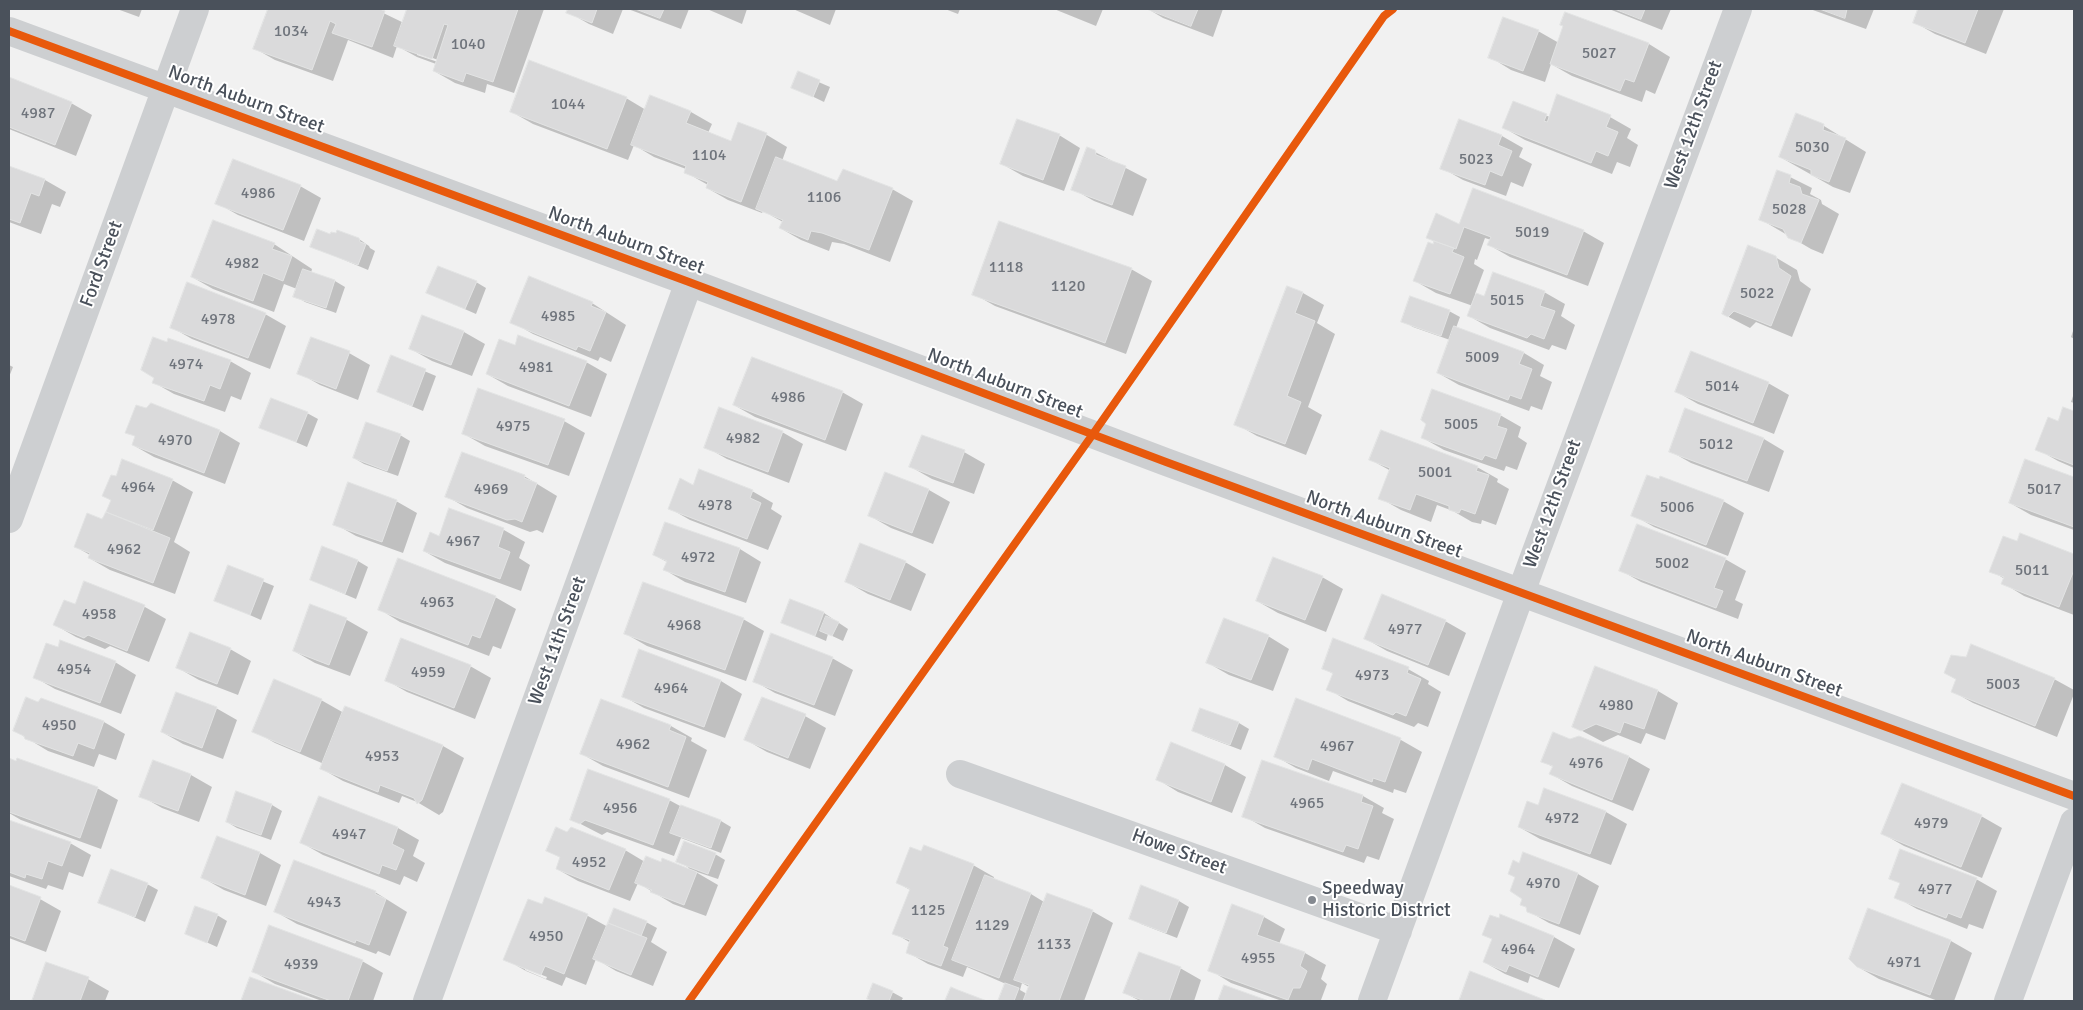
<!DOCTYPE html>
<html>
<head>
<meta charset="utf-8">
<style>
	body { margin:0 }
	#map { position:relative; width:2083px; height:1010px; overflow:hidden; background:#f1f1f1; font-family:Signika,sans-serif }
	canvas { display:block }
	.frame { position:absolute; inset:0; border:10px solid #4a515b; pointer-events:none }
</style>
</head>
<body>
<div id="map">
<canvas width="2083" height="1010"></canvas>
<div class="frame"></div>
</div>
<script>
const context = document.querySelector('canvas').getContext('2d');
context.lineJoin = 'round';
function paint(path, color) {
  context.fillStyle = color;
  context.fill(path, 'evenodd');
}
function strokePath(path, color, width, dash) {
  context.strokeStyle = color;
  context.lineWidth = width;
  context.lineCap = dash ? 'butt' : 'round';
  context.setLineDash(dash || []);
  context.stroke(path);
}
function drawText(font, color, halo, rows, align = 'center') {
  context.font = font + ' Signika,sans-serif';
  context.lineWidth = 4;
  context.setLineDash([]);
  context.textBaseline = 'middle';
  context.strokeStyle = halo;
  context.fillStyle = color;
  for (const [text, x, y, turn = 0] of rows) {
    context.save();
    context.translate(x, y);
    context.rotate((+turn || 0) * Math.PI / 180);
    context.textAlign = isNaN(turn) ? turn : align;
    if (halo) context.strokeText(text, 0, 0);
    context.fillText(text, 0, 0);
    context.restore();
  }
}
const shadow = new Path2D(`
	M117 9H142L139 17Z
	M269 9H375L404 23 409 9H544L514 93 487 84 485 93 455 83 434 71 436 64 417 57 397 46 393 58 348 40 333 81 275 60 254 48ZM417 52 438 60V62L417 55Z
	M569 9H623L613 34 589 24 568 12Z
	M628 9H689L681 29Z
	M707 9H747L742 24Z
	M793 9H836L830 25Z
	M945 9H960L958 14Z
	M1054 9H1103L1096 26Z
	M1148 9H1223L1213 37 1163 18Z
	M1609 9H1671L1662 30Z
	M1810 9H1874L1866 29Z
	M1920 9H2004L1986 54 1935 34 1914 22Z
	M1566 13 1649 44 1670 57 1655 94 1646 90 1642 102 1572 76 1551 64 1545 82 1511 70 1490 57 1538 31 1559 43 1564 27Z
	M798 73 830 87 824 102 793 87Z
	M9 79 71 103 92 115 76 156 9 129Z
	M651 97 691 112 712 124 708 133 732 142 739 124 767 135 787 147 782 161 838 183 892 189 913 201 890 262 844 244 832 242 829 251 801 240 780 228 783 222 763 211 762 213 728 200 707 188 708 185 685 172 686 169 654 157 634 145 628 160 533 124 512 112 626 98 646 110Z
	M1513 103 1550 117H1610L1631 129 1627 138 1638 145 1630 167 1617 162 1612 174 1525 140 1504 128Z
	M1460 120 1502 136 1523 148 1519 157 1532 164 1523 187 1511 182 1506 196 1463 180 1442 168Z
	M1824 126 1866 152 1850 193 1833 187 1780 157Z
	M1059 135 1080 148 1064 191 1023 176 1002 164Z
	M1095 152 1147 179 1133 216 1094 201 1073 189Z
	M9 167 45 180 66 192 60 207 52 204 41 234 9 222Z
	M1778 171 1812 188 1810 194 1821 200 1822 204 1839 214 1823 254 1811 249 1760 219Z
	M300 186 321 198 304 241 238 215 217 203Z
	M1460 225 1583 231 1604 243 1588 286 1510 257 1489 245 1491 240 1485 238 1477 260 1475 259 1474 264 1484 270 1475 294 1485 298 1544 292 1565 304 1561 316 1575 325 1566 350 1552 345 1549 350 1490 328 1469 316 1473 306 1436 293 1415 281 1435 242 1428 238Z
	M331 236 359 239 369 246 370 248 375 251 368 270 311 246Z
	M274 244 312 269 311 273 335 281 345 287 336 313 305 302 295 296 297 289 284 284 274 312 213 289 192 277Z
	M1775 257 1797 270 1800 281 1811 289 1792 337 1756 322 1750 328 1723 314Z
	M1131 269 1152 281 1126 354 995 306 974 294Z
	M476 282 486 288 476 314 428 293Z
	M1288 287 1303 293 1324 305 1317 323 1335 334 1308 407 1322 415 1306 455 1257 436 1236 424Z
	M592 303 626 325 611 362 600 357 598 361 533 334 512 322Z
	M1449 311 1460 317 1456 328 1524 353 1544 365 1540 376 1552 382 1542 410 1531 406 1529 411 1459 385 1438 373 1450 340 1413 327 1403 321Z
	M265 314 286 326 270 369 192 339 171 327Z
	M423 317 464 332 485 344 472 376 432 361 411 349Z
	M2074 328V339L2071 337Z
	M312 338 349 353 370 365 358 400 320 385 299 373Z
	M515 346 586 362 607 374 591 417 508 386 487 374Z
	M391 357 436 376 423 411 378 392Z
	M230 361 251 373 241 400 231 396 225 412 174 394 153 382Z
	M9 365 13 367 9 377Z
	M1768 383 1789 395 1774 434 1698 404 1677 392Z
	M842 392 863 404 846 451 755 417 734 405Z
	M2074 393V403L2071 402Z
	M2064 408 2074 412V468L2058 461 2037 449 2058 423Z
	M1685 410 1764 439 1784 451 1769 492 1691 463 1670 451Z
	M307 413 318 419 307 447 261 427Z
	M1500 415 1521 427 1518 437 1527 443 1517 470 1506 466 1504 471 1444 450 1423 438Z
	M564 421 585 433 569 476 485 446 464 434Z
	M220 431 240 443 225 484 154 457 133 445 136 437 127 432Z
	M782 432 803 444 789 483 727 459 706 447Z
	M400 435 410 441 398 476 364 464 354 458Z
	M964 452 985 464 974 494 932 479 911 467Z
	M1371 460 1477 467 1498 479 1497 482 1509 489 1496 525 1482 520 1481 524 1472 522 1453 511 1437 505 1431 522 1401 510 1380 498 1391 471Z
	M2026 460 2074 478V530L2031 515 2010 503Z
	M885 474 929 490 950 502 933 544 891 528 870 516Z
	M524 476 557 496 543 533 537 530 530 532 467 508 446 496Z
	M172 480 193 492 174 542 190 552 175 594 110 570 89 558 90 555 76 547 107 513 112 501 104 496Z
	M694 487 752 491 773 503 771 509 782 516 768 550 690 520 669 508Z
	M396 501 417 513 403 553 356 536 335 524Z
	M1723 501 1744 513 1728 556 1654 527 1633 515Z
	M450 510 504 530 525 542 519 558 530 565 521 591 445 563 424 551 440 538Z
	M666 523 740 549 761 562 746 603 685 582 665 570 667 562 654 555Z
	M2021 534 2074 555V615L2024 596 2003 583 2005 579 1991 571 2018 543Z
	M323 548 358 561 368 567 356 599 311 580Z
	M1725 559 1746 571 1735 600 1743 604 1738 619 1641 582 1620 570Z
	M905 562 926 574 911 611 868 594 847 582Z
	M228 567 274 586 261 620 216 600Z
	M1322 577 1343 589 1326 632 1278 613 1257 601Z
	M85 582 145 607 166 619 149 662 110 646 105 649 76 637 55 625 76 606Z
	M495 597 516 609 501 649 493 646 489 656 400 622 379 609Z
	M791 600 824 613 848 629 843 641 828 634 826 641 782 622Z
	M311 606 347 620 368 632 350 676 315 663 294 651Z
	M743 619 764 631 746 681 647 646 626 634Z
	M1445 621 1466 633 1449 676 1387 651 1366 639Z
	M1268 636 1289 649 1273 691 1229 675 1208 663Z
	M230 649 251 661 238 695 199 680 178 668Z
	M640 651 721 681 742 694 725 738 644 708 623 696Z
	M832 658 853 670 835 716 775 693 754 681Z
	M115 662 136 675 121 714 55 689 34 677Z
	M470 666 491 678 475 719 407 692 386 680Z
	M1324 668 1408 669 1429 681 1428 684 1441 692 1428 727 1418 723 1414 727 1348 701 1328 689 1333 674Z
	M1945 673 2054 679 2074 690V694L2057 737 1973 703 1952 691 1957 680Z
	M1658 691 1678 703 1665 740 1646 733 1641 744 1618 735 1603 742 1573 726Z
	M41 699 104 722 125 734 116 760 99 754 94 767 48 751 15 731Z
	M321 700 344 713 346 708 443 746 464 758 443 812 439 815 417 802 402 796 399 803 343 781 322 769 324 764 275 743 254 731Z
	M602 700 671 726 692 738 691 741 707 750 689 798 603 766 582 754Z
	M1297 700 1401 740 1422 752 1406 793 1394 789 1393 793 1333 771 1329 781 1296 768 1275 756Z
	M216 708 237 720 223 759 183 744 162 732Z
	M1201 709 1239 723 1249 729 1241 750 1204 736 1193 730Z
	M805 716 826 728 810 769 767 752 746 740Z
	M1579 737 1629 757 1650 769 1633 811 1572 786 1551 774 1553 767 1542 761 1570 740Z
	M1171 744 1225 765 1246 777 1232 813 1178 792 1157 779Z
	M9 760 97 788 118 800 101 849 21 820 9 813Z
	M1263 761 1363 796 1384 808 1382 813 1394 819 1379 860 1367 856 1364 863 1265 828 1244 816Z
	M191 775 212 787 199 822 162 808 141 796Z
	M1545 790 1606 812 1627 824 1611 865 1540 839 1519 827 1538 806Z
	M320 797 398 828 419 840 413 856 425 863 417 882 404 876 400 885 323 855 302 843Z
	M669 800 682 807 721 821 731 827 721 853 681 838 674 856 607 832 602 835 571 819Z
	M272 805 282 811 271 840 237 828 227 822Z
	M1981 816 2002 828 1982 878 1904 846 1883 834Z
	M9 821 70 843 91 855 83 877 69 872 63 890 48 885 46 889 9 876Z
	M568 833 625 850 645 862 688 869 689 868 678 861 715 854 725 860 718 879 694 871 718 885 706 916 673 904 638 883 630 901 578 881 557 869 561 858 548 851Z
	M218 838 260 853 281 865 266 906 224 890 203 878Z
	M1524 853 1578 874 1599 886 1580 935 1549 923 1528 911 1516 878 1509 874 1520 864Z
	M973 865 994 877 993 880 1031 894 1044 902 1092 911 1113 923 1084 1001H1000L1006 984 967 967 963 977 928 964 907 952 911 943 894 933 910 890 898 883ZM1022 983 1029 987 1027 994 1020 990Z
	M1890 878 1976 879 1997 891 1983 929 1969 924 1967 929 1917 909 1896 897 1901 884Z
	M147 884 158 890 145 922 99 902Z
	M9 887 40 899 61 911 46 952 9 938Z
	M375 892 407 912 390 956 378 951 376 954 297 924 276 912Z
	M546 898 588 916 608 927 646 922 657 928 651 942 667 952 653 986 616 971 596 959 586 985 566 977 562 986 526 971 505 959 543 906ZM525 968 547 977 546 979 525 970Z
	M1179 901 1189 907 1177 938 1141 924 1130 918Z
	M217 915 227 921 217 947 186 933Z
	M1501 916 1554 937 1575 949 1559 988 1530 976 1528 983 1505 974 1484 962Z
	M1264 917 1285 929 1279 944 1305 953 1326 965 1321 979 1327 984 1321 1000 1282 1001 1231 983 1210 970Z
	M1951 941 1972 953 1954 1001H1938L1879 979 1858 967Z
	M362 961 383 973 373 1001H322L275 984 254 972Z
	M47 964 88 979 109 991 105 1001H33Z
	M1180 968 1201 980 1194 1001H1140L1125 993Z
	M1471 972 1545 1001H1460Z
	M250 979 313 1001H242Z
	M892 992 903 998 901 1001H873L868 999Z`);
const building = new Path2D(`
	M268 9H379L385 11 372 47 332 33 336 24 330 21 312 70 253 49Z
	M407 9H518L493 82 466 73 463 82 433 71 448 25 444 24 432 59 394 46Z
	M568 9H597L592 23 566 13Z
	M636 9H664L660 18Z
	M1147 9H1198L1191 26Z
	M1615 9H1645L1641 19Z
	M1820 9H1847L1845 18Z
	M1918 9H1978L1965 43 1913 23Z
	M1565 12 1649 43 1634 82 1625 79 1620 91 1550 64 1563 26 1560 25Z
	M1503 17 1539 30 1523 71 1488 58Z
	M529 60 627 97 607 149 510 112Z
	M798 71 820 80 813 97 791 88Z
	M9 77 72 102 55 145 9 127Z
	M1557 94 1611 115 1606 127 1618 132 1608 156 1596 151 1591 163 1502 128 1513 101 1547 114 1544 121 1547 122Z
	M650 95 691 111 686 123 731 141 738 122 767 133 741 202 706 188 708 182 684 173 686 166 631 145Z
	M1796 113 1824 124 1823 130 1846 138 1829 182 1811 175V170L1779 157Z
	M1017 119 1060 134 1043 180 1000 164Z
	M1459 119 1502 135 1498 145 1512 151 1502 176 1490 171 1485 185 1440 169Z
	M1087 147 1095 150 1096 155 1126 166 1112 205 1071 190Z
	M776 157 837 181 843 169 893 188 869 250 822 233 811 231 808 240 779 228 783 220 756 209Z
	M233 159 301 185 283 230 215 204Z
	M9 166 45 179 39 196 31 193 20 223 9 219Z
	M1777 170 1791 175 1789 183 1800 187 1802 194 1819 200 1801 243 1788 238 1783 229 1759 220Z
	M1473 188 1584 230 1567 275 1487 245 1491 237 1464 227 1456 249 1426 238 1436 213 1459 224Z
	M213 220 275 243 272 249 292 256 283 281 263 273 253 301 191 277Z
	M999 221 1132 268 1105 343 972 295Z
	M317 229 330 234 331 232 336 233 337 230 359 238 360 242 366 244 358 265 310 247Z
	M1434 241 1454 248 1452 252 1464 257 1450 294 1413 281 1428 242 1433 244Z
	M1748 245 1776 256 1779 268 1791 276 1771 326 1734 311 1728 317 1722 314Z
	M438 266 477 281 465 309 426 293Z
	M303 269 335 280 326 308 293 297Z
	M1493 272 1545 291 1540 306 1555 311 1544 339 1531 334 1527 338 1467 316 1476 293 1484 296Z
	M529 276 593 302 591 306 606 312 590 351 578 346 576 350 510 323Z
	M187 282 266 313 248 358 170 328Z
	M1287 286 1303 292 1295 313 1315 321 1287 396 1301 402 1285 444 1234 425Z
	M1410 296 1450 310 1441 336 1401 322Z
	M422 315 464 331 451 365 409 349Z
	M1454 326 1524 352 1519 364 1532 369 1521 399 1510 395 1508 400 1437 373Z
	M518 335 587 361 569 406 486 374 499 339 515 345Z
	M153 337 167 342 168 338 231 360 220 389 210 385 204 401 152 383 154 378 141 370Z
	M311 337 350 351 336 389 297 374Z
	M1691 351 1769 382 1753 423 1675 392Z
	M391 355 426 369 412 406 377 392Z
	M752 357 843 391 825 440 733 405Z
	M478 388 565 419 548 465 462 434Z
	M1432 389 1501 414 1497 426 1507 429 1496 459 1485 455 1482 460 1421 438 1426 424 1421 420Z
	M271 398 308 412 296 442 259 428Z
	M151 403 220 430 204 473 132 445 135 436 125 433 136 405 146 408Z
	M719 407 783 431 768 472 704 448Z
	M2063 407 2074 411V465L2035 450 2048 417 2058 421Z
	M1685 408 1764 438 1747 481 1669 452Z
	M366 422 401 434 387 471 353 458Z
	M1381 430 1478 466 1476 471 1489 475 1475 514 1461 509 1459 513 1449 510V506L1416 494 1410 510 1378 499 1390 468 1369 460Z
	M922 435 965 450 953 483 909 467Z
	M462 452 525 475 524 478 537 483 522 522 515 519 507 520 445 497Z
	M122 459 173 479 153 530 106 512 111 500 102 496 111 475 116 476Z
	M2025 459 2074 477V527L2009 503Z
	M699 469 753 490 750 498 761 503 747 539 668 509 680 478 693 485Z
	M885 472 929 489 912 533 868 516Z
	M1647 475 1659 479 1660 476 1724 500 1706 545 1631 516Z
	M348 482 397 500 382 542 333 525Z
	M449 508 504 528 498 547 510 552 500 579 423 551 430 532 439 536Z
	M106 512 170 538 153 583 88 558 90 553 74 547 87 513 102 519Z
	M665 522 740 548 725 592 663 570 667 561 653 555Z
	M1637 524 1726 558 1714 588 1723 591 1716 608 1619 571Z
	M2020 533 2074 554V570L2059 607 2001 584 2004 577 1989 572 2003 536 2017 541Z
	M860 543 906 561 890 600 845 582Z
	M322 546 358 560 345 594 310 580Z
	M1273 557 1323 576 1305 620 1256 601Z
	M398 558 496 596 480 638 472 635 468 645 378 610Z
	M228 565 264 579 250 615 214 601Z
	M84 581 145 605 127 651 88 635 84 638 53 625 64 600 75 604Z
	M643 582 744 618 725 670 624 634Z
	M1382 594 1446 620 1428 665 1364 639Z
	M790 599 824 612 815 636 781 623Z
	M310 604 347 618 329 665 293 651Z
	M826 616 839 622 832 636 820 631Z
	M1224 618 1269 635 1251 680 1206 663Z
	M190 632 231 648 217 684 176 668Z
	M771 633 833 657 814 705 753 682Z
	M401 638 471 665 454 708 385 681Z
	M1333 638 1409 667 1407 673 1421 679 1406 716 1396 712 1393 715 1326 690 1333 673 1322 669Z
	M60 640 116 661 100 703 33 678 46 643 58 647Z
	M1971 644 2055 678 2035 726 1951 692 1956 679 1944 673 1951 655 1966 657Z
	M639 649 721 680 704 727 622 697Z
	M1595 666 1658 690 1644 729 1624 722 1620 733 1596 724 1581 731 1572 727Z
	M274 679 322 699 300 752 252 732Z
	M176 692 217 707 202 748 161 732Z
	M26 697 38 702 41 698 104 721 94 749 78 743 73 756 25 739 24 736 13 731Z
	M762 697 806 714 788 758 744 740Z
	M1296 698 1401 738 1385 782 1373 778 1372 782 1312 759 1308 770 1274 757Z
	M601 699 671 725 669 730 686 737 668 787 580 754Z
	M345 706 443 745 422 800 417 804 414 798 380 785 378 792 320 769Z
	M1200 708 1239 722 1230 745 1192 731Z
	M1553 732 1570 739 1579 736 1629 756 1612 800 1549 774 1553 766 1541 762Z
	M1171 742 1225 764 1211 802 1156 780Z
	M9 758 16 761 17 758 98 787 80 838 9 812Z
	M153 760 191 774 178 811 139 797Z
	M1262 760 1363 795 1361 802 1373 806 1358 849 1346 845 1343 852 1242 817Z
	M588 769 670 799 653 845 585 820 580 824 570 820Z
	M1902 783 1982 815 1961 867 1881 834Z
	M1544 788 1606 811 1590 854 1518 827 1527 801 1538 805Z
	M236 791 272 804 261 835 226 822Z
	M319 796 398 827 392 844 404 850 396 870 382 865 379 874 300 843Z
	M681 805 721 820 711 848 670 833Z
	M9 820 71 842 62 866 48 861 42 879 26 874 25 878 9 872Z
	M556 827 567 832 571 827 626 849 609 890 556 869 560 857 546 851Z
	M217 836 260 852 245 895 201 878Z
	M684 841 716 853 708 874 676 862Z
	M924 845 974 864 943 946 948 948 941 966 906 953 910 940 892 934 910 889 896 883 910 847 921 851Z
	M1900 849 1977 878 1961 918 1948 913 1946 918 1894 898 1900 883 1889 879Z
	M1523 852 1578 873 1559 924 1527 912 1526 907 1520 905 1522 899 1510 891 1515 877 1508 874 1513 860 1519 863Z
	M646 856 661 862 662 858 697 872 684 905 650 892 652 890 635 883Z
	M294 860 376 891 375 894 386 899 369 945 356 940 355 943 274 912Z
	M111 869 148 883 135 917 98 903Z
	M985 875 1031 893 999 978 952 960Z
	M9 885 41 897 25 941 9 935Z
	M1141 885 1179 900 1166 933 1129 919Z
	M1047 893 1093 910 1059 1001H1023L1029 985 1014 980Z
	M545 897 588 914 564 974 545 966 541 975 503 960 528 899 542 904Z
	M1232 904 1264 916 1257 935 1305 952 1300 966 1307 971 1300 988H1293L1288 1000 1208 971Z
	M195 906 218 914 207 943 185 934Z
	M614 908 647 921 641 936 608 923Z
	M1868 908 1951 940 1930 995 1857 967 1849 959Z
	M1500 914 1554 936 1538 977 1509 965 1506 972 1483 962 1492 939 1482 935 1490 915 1499 918Z
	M608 923 647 938 631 975 593 959Z
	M269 925 363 960 348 1001H331L252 972Z
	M1139 952 1181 967 1169 1001H1145L1123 993Z
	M46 962 89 977 80 1001H32Z
	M1470 971 1545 1000V1001H1459Z
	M250 977 316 1001H241Z
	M873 983 893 991 889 1001H872L867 999Z
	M1005 983 1019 988 1014 1001H998Z
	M1224 985 1269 1001H1218Z
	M951 987 958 990 987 1001H945Z`);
const minor = new Path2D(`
	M9 31 689 282 1166 462 2074 796
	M9 519 195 9
	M960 774 1398 931
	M427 1001 689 282
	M1372 1001 1534 557 1738 9
	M2008 1001 2074 822`);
const cycleway = new Path2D(`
	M9 31 689 282 1166 462 2074 796
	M689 1001 1093 434 1384 16 1393 9`);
const markers = [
	[1312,900,5,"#848990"]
];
const numberNames = [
	["1034",291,32],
	["1040",468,45],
	["5027",1599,54],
	["1044",568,105],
	["4987",38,114],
	["5030",1812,148],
	["1104",709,156],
	["5023",1476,160],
	["4986",258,194],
	["1106",824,198],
	["5028",1789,210],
	["5019",1532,233],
	["4982",242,264],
	["1118",1006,268],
	["1120",1068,287],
	["5022",1757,294],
	["5015",1507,301],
	["4985",558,317],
	["4978",218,320],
	["5009",1482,358],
	["4974",186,365],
	["4981",536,368],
	["5014",1722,387],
	["4986",788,398],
	["5005",1461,425],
	["4975",513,427],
	["4982",743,439],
	["4970",175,441],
	["5012",1716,445],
	["5001",1435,473],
	["4964",138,488],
	["4969",491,490],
	["5017",2044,490],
	["4978",715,506],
	["5006",1677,508],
	["4967",463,542],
	["4962",124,550],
	["4972",698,558],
	["5002",1672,564],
	["5011",2032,571],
	["4963",437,603],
	["4958",99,615],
	["4968",684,626],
	["4977",1405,630],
	["4954",74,670],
	["4959",428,673],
	["4973",1372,676],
	["5003",2003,685],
	["4964",671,689],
	["4980",1616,706],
	["4950",59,726],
	["4962",633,745],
	["4967",1337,747],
	["4953",382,757],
	["4976",1586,764],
	["4965",1307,804],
	["4956",620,809],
	["4972",1562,819],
	["4979",1931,824],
	["4947",349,835],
	["4952",589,863],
	["4970",1543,884],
	["4977",1935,890],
	["4943",324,903],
	["1125",928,911],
	["1129",992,926],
	["4950",546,937],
	["1133",1054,945],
	["4964",1518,950],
	["4955",1258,959],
	["4971",1904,963],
	["4939",301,965]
];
const streetNames = [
	["North Auburn Street",246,100,20],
	["West 12th Street",1694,125,-70],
	["North Auburn Street",626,241,20],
	["Ford Street",102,264,-70],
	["North Auburn Street",1005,384,21],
	["West 12th Street",1553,504,-70],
	["North Auburn Street",1384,525,20],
	["West 11th Street",558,641,-70],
	["North Auburn Street",1764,664,20],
	["Howe Street",1179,852,20]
];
const poiNames = [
	["Speedway",1322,889],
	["Historic District",1322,911]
];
paint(shadow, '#0003');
paint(building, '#dadadb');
strokePath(building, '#e2e3e3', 1);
strokePath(minor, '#cdcfd1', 28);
strokePath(cycleway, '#e8590c', 8);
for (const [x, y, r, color] of markers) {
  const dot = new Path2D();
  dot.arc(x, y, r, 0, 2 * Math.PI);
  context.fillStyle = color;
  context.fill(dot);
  strokePath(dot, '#fff', 2);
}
drawText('16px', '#6f747c', null, numberNames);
drawText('19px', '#4a515b', '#fff', streetNames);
drawText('19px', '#4a515b', '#fff', poiNames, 'left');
</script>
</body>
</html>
